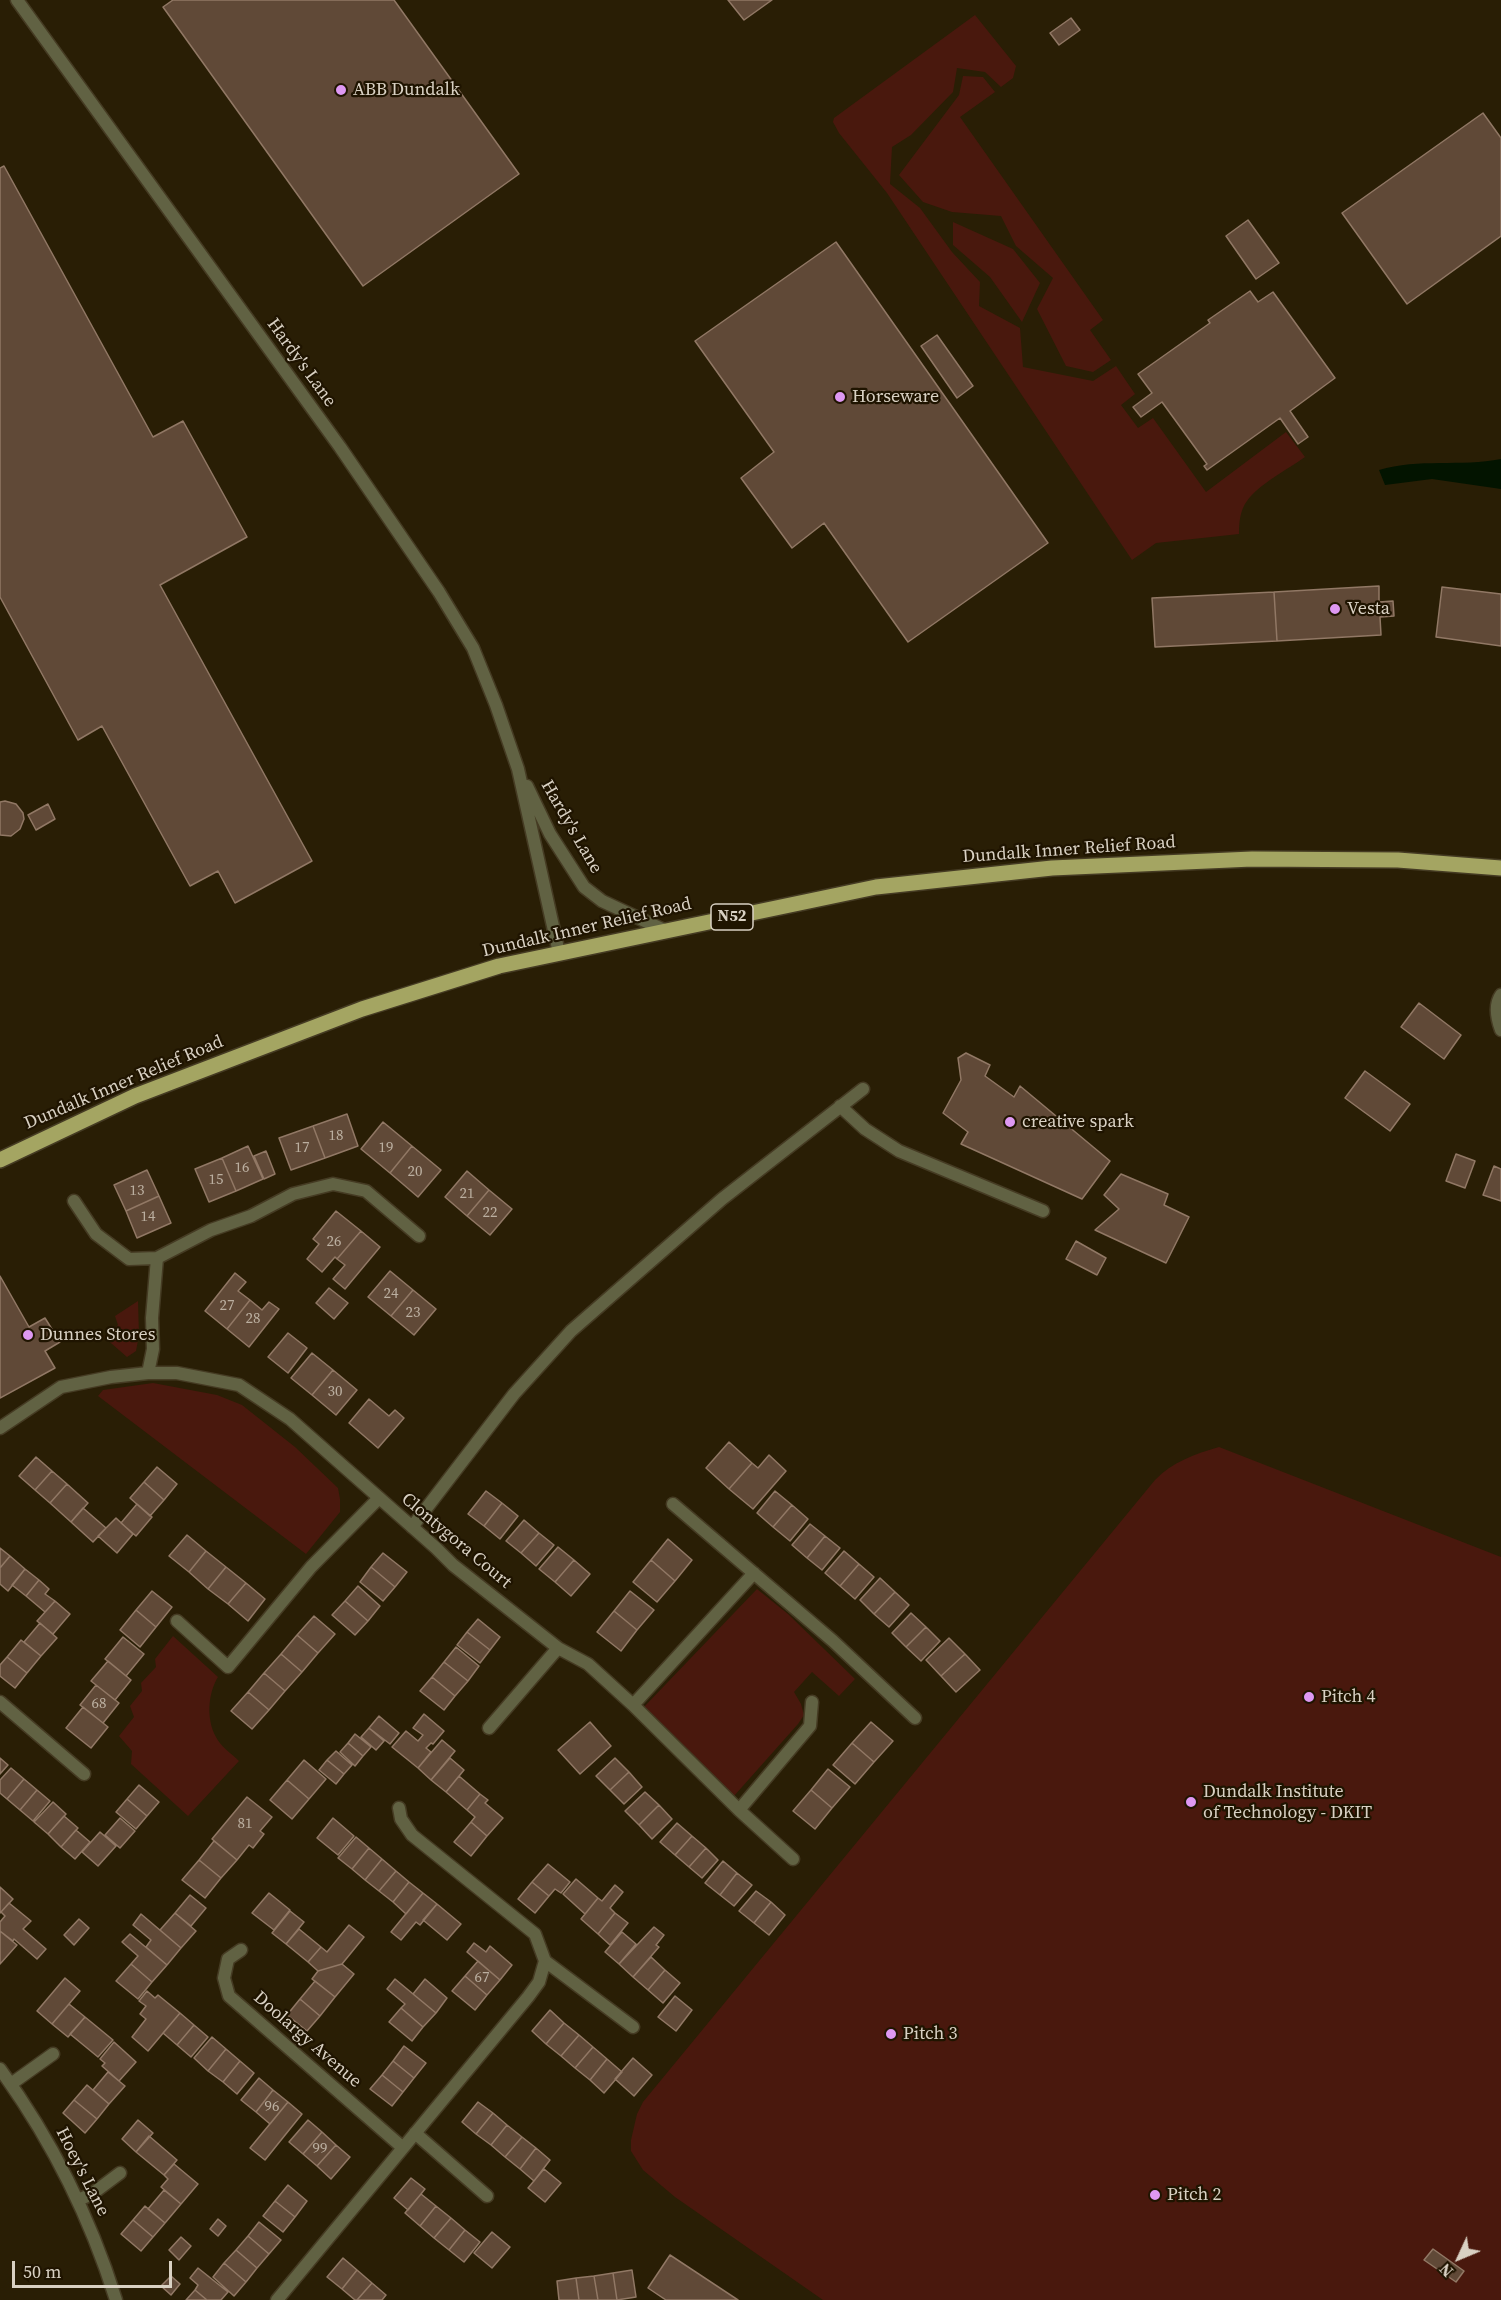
<!DOCTYPE html>
<html>
<head>
<meta charset="utf-8">
<style>
	body { margin:0 }
	#map { position:relative; width:1501px; height:2300px; overflow:hidden; background:#291e05; font-family:"Source Serif 4",serif }
	canvas { display:block }
	.north { position:absolute; left:1429px; top:2228px; width:60px; height:60px; -webkit-text-stroke:4px #1f1400; paint-order:stroke; rotate:226deg; font-size:16px; font-weight:700; line-height:24px; text-align:center; color:#d9d1c3 }
	.north::after { content:''; display:block; margin:auto; width:21px; height:27px; background:#d9d1c3; clip-path:polygon(50% 0,100% 100%,50% 72%,0 100%) }
	.scale { position:absolute; left:12px; top:2261px; width:160px; height:27px; box-sizing:border-box; border:3px solid #d9d1c3; border-top:0; padding-left:8px; font-size:18px; line-height:21px; white-space:nowrap; color:#d9d1c3; -webkit-text-stroke:4px #1f1400; paint-order:stroke }
</style>
</head>
<body>
<div id="map">
<canvas width="1501" height="2300"></canvas>
<div class="north">N</div>
<div class="scale">50 m</div>
</div>
<script>
const context = document.querySelector('canvas').getContext('2d');
context.lineJoin = 'round';
function paint(path, color) {
  context.fillStyle = color;
  context.fill(path, 'evenodd');
}
function strokePath(path, color, width, dash) {
  context.strokeStyle = color;
  context.lineWidth = width;
  context.lineCap = dash ? 'butt' : 'round';
  context.setLineDash(dash || []);
  context.stroke(path);
}
function drawText(font, color, halo, rows, align = 'center') {
  context.font = font + ' "Source Serif 4",serif';
  context.lineWidth = 4.5;
  context.setLineDash([]);
  context.textBaseline = 'middle';
  context.strokeStyle = halo;
  context.fillStyle = color;
  for (const [text, x, y, turn = 0] of rows) {
    context.save();
    context.translate(x, y);
    context.rotate((+turn || 0) * Math.PI / 180);
    context.textAlign = isNaN(turn) ? turn : align;
    if (halo) context.strokeText(text, 0, 0);
    context.fillText(text, 0, 0);
    context.restore();
  }
}
const green = new Path2D(`
	M975 15 1016 66 1013 78 1001 87 985 72 957 68 953 92 911 135 892 147 890 184 920 208 952 252 980 282 979 306 1020 328 1023 367 1093 381 1116 366 1135 394 1121 405 1138 428 1153 418 1206 492 1286 432 1305 457C1288 469 1258 485 1247 501 1240 510 1239 523 1239 534L1156 543 1132 560 887 193 839 133 833 122 834 118Z
	M963 76 983 77 995 92 960 117 1103 320 1090 330 1111 360 1093 372 1066 366 1037 309 1053 278 1016 246 1001 216 952 212 923 202 899 175 959 95Z
	M953 222 1013 249 1040 283 1022 322 990 277 953 245Z
	M138 1301 139 1335 136 1351 127 1357 104 1337 118 1325 115 1316Z
	M153 1383 217 1395 242 1405 295 1447 338 1488 340 1499V1512L306 1554 98 1396 103 1390Z
	M1219 1447 1501 1557V2300H823L675 2197 643 2170 631 2151V2140L637 2114 643 2102 1155 1480C1172 1462 1195 1454 1219 1447Z
	M757 1589 788 1614 855 1679 839 1696 812 1672 794 1692 801 1704 804 1715 798 1724 734 1796 642 1709Z
	M173 1636 218 1677C208 1693 206 1719 216 1737 220 1746 232 1754 239 1761L188 1816 131 1764 132 1751 119 1736 134 1717 130 1706 142 1691 141 1683 156 1667 155 1659Z`);
const water = new Path2D(`
	M1501 459V489L1432 479 1385 485 1379 470C1419 458 1461 467 1501 459Z`);
const building = new Path2D(`
	M173 0H394L519 174 363 286 163 7Z
	M728 0H772L744 20Z
	M1071 18 1080 30 1059 45 1050 33Z
	M1483 113 1501 138V236L1407 304 1342 213Z
	M4 166 153 437 183 421 247 537 160 585 312 861 235 903 218 871 190 886 102 726 78 740 0 597V168Z
	M1248 220 1279 263 1256 279 1226 236Z
	M836 242 1048 543 908 642 824 523 792 548 741 478 774 452 695 341Z
	M1250 291 1258 302 1273 292 1335 378 1290 411 1308 437 1298 444 1280 418 1207 470 1204 466 1207 464 1162 402 1141 417 1133 407 1152 393 1138 374 1210 323 1208 320Z
	M937 335 973 386 957 398 921 346Z
	M1379 586V602L1393 601 1394 616 1380 617 1381 635 1277 641 1274 592Z
	M1442 587 1501 594V646L1436 637Z
	M1274 592 1277 641 1155 647 1152 598Z
	M5 801 16 804 23 813 24 819 20 829 11 836 0 835V802Z
	M48 804 55 819 36 830 28 815Z
	M1419 1003 1461 1035 1444 1059 1401 1027Z
	M966 1053 990 1065 985 1076 1014 1097 1020 1086 1110 1161 1082 1199 961 1144 968 1132 943 1113 961 1080 958 1058Z
	M1365 1071 1410 1104 1390 1131 1345 1098Z
	M347 1114 358 1146 325 1158 313 1126Z
	M383 1122 412 1146 390 1173 361 1149Z
	M313 1126 325 1158 291 1170 279 1138Z
	M248 1146 263 1179 236 1191 222 1158Z
	M412 1146 441 1170 418 1197 390 1173Z
	M266 1151 275 1174 264 1179 254 1156Z
	M1456 1154 1475 1161 1465 1188 1446 1181Z
	M222 1158 236 1191 209 1202 195 1169Z
	M1494 1166 1501 1169V1201L1483 1195Z
	M147 1170 159 1196 126 1211 114 1185Z
	M467 1171 489 1190 467 1216 445 1197Z
	M1121 1174 1168 1194 1164 1205 1189 1217 1166 1263 1095 1230 1119 1209 1104 1195Z
	M489 1190 512 1209 490 1235 467 1216Z
	M159 1196 171 1223 137 1238 126 1211Z
	M336 1211 361 1231 337 1259 335 1257 322 1272 307 1259 319 1244 313 1239Z
	M361 1231 380 1247 345 1289 333 1279 345 1265 337 1259Z
	M1076 1241 1106 1258 1097 1275 1066 1259Z
	M390 1271 413 1290 391 1316 368 1297Z
	M235 1273 246 1282 238 1291 250 1300 227 1329 205 1311Z
	M0 1276 29 1327 45 1318 60 1342 45 1351 55 1368 0 1398Z
	M329 1288 348 1303 334 1319 316 1303Z
	M413 1290 436 1309 414 1335 391 1316Z
	M250 1300 262 1310 269 1302 279 1309 249 1347 227 1329Z
	M288 1333 307 1348 288 1373 268 1357Z
	M312 1353 333 1370 312 1395 291 1378Z
	M333 1370 357 1390 336 1415 312 1395Z
	M369 1399 389 1416 395 1410 404 1418 378 1448 349 1423Z
	M729 1442 752 1463 729 1489 706 1468Z
	M769 1455 786 1471 753 1509 729 1489 752 1463 758 1468Z
	M36 1457 52 1471 35 1490 19 1476Z
	M157 1467 177 1484 164 1500 144 1482Z
	M52 1471 67 1484 50 1503 35 1490Z
	M144 1482 164 1500 150 1516 130 1498Z
	M67 1484 88 1503 71 1522 50 1503Z
	M486 1491 502 1503 484 1526 468 1514Z
	M775 1491 792 1505 773 1527 757 1513Z
	M502 1503 518 1516 500 1539 484 1526Z
	M137 1504 152 1517 136 1536 121 1523Z
	M792 1505 808 1519 790 1541 773 1527Z
	M83 1508 106 1528 93 1542 71 1522Z
	M116 1518 133 1534 117 1553 98 1536Z
	M524 1520 539 1533 521 1553 506 1541Z
	M810 1524 825 1536 807 1558 792 1545Z
	M539 1533 554 1545 536 1566 521 1553Z
	M187 1535 206 1551 189 1572 169 1556Z
	M825 1536 840 1548 822 1570 807 1558Z
	M668 1539 692 1560 675 1581 651 1560Z
	M558 1547 574 1560 555 1582 539 1569Z
	M0 1548 10 1556 0 1568Z
	M206 1551 226 1567 208 1589 189 1572Z
	M844 1551 859 1564 840 1586 825 1573Z
	M383 1553 407 1572 395 1587 371 1567Z
	M10 1556 25 1569 8 1591 0 1584V1568Z
	M574 1560 590 1574 571 1596 555 1582Z
	M651 1560 675 1581 657 1602 633 1582Z
	M859 1564 874 1577 855 1599 840 1586Z
	M226 1567 246 1583 228 1604 208 1589Z
	M371 1567 395 1587 383 1601 360 1582Z
	M25 1569 39 1580 26 1596 12 1585Z
	M880 1578 895 1592 874 1614 860 1600Z
	M39 1580 49 1589 45 1594 55 1601 45 1612 26 1596Z
	M246 1583 265 1599 248 1621 228 1604Z
	M358 1586 380 1606 368 1621 345 1601Z
	M152 1591 172 1607 156 1627 136 1610Z
	M630 1591 654 1610 637 1630 614 1611Z
	M895 1592 909 1605 889 1627 874 1614Z
	M55 1601 70 1614 53 1634 37 1621Z
	M345 1601 368 1621 355 1635 332 1615Z
	M136 1610 156 1627 140 1647 120 1630Z
	M614 1611 637 1630 621 1651 597 1632Z
	M911 1613 926 1627 906 1647 892 1633Z
	M314 1616 335 1634 318 1653 297 1635Z
	M478 1619 500 1637 490 1650 467 1632Z
	M40 1623 57 1638 41 1656 24 1642Z
	M926 1627 940 1641 921 1661 906 1647Z
	M467 1632 490 1650 480 1663 457 1645Z
	M297 1635 318 1653 302 1672 281 1654Z
	M123 1637 144 1654 126 1676 105 1659Z
	M949 1638 965 1654 941 1676 926 1660Z
	M21 1640 41 1656 27 1673 7 1657Z
	M456 1647 479 1666 468 1681 444 1662Z
	M281 1654 302 1672 285 1691 264 1673Z
	M965 1654 980 1670 956 1692 941 1676Z
	M7 1657 27 1673 15 1688 0 1676V1665Z
	M108 1661 131 1680 115 1700 91 1681Z
	M444 1662 468 1681 455 1696 432 1677Z
	M264 1673 285 1691 269 1710 248 1692Z
	M432 1677 455 1696 444 1710 420 1691Z
	M96 1685 119 1703 103 1723 80 1705Z
	M248 1692 269 1710 252 1729 231 1711Z
	M83 1707 108 1727 91 1748 66 1728Z
	M424 1714 444 1731 433 1744 431 1743 426 1748 431 1752 418 1768 392 1747 406 1731 418 1741 423 1735 413 1728Z
	M379 1716 399 1733 390 1744 369 1728Z
	M590 1722 611 1746 580 1774 558 1750Z
	M871 1722 893 1741 874 1762 852 1743Z
	M369 1728 384 1741 376 1750 361 1737Z
	M355 1734 371 1747 363 1756 348 1743Z
	M442 1740 455 1751 431 1780 418 1768Z
	M348 1743 363 1756 355 1766 340 1752Z
	M852 1743 874 1762 855 1784 833 1765Z
	M336 1751 352 1765 344 1774 327 1760Z
	M0 1758 8 1765 0 1774Z
	M450 1758 464 1770 446 1792 431 1780Z
	M615 1758 629 1772 610 1790 596 1776Z
	M304 1760 326 1779 309 1799 287 1780Z
	M327 1760 344 1774 336 1784 319 1770Z
	M11 1768 24 1779 7 1799 0 1793V1780Z
	M828 1769 850 1787 832 1808 811 1790Z
	M629 1772 642 1787 624 1804 610 1790Z
	M459 1776 480 1794 467 1810 446 1792Z
	M24 1779 37 1790 20 1810 7 1799Z
	M287 1780 309 1799 292 1819 270 1800Z
	M139 1785 159 1802 147 1816 127 1799Z
	M37 1790 50 1801 33 1821 20 1810Z
	M811 1790 832 1808 815 1829 793 1811Z
	M645 1792 659 1805 639 1825 625 1811Z
	M480 1794 488 1800 485 1803 503 1818 487 1836 471 1822 475 1817 467 1810Z
	M247 1797 272 1817 260 1831 264 1834 253 1848 249 1845 237 1860 212 1839Z
	M127 1799 147 1816 136 1829 116 1812Z
	M53 1802 66 1814 48 1834 34 1822Z
	M659 1805 672 1819 652 1839 639 1825Z
	M64 1816 78 1828 61 1847 48 1834Z
	M120 1818 135 1831 120 1848 105 1835Z
	M333 1818 354 1836 338 1855 317 1838Z
	M471 1822 487 1836 471 1856 454 1842Z
	M677 1823 692 1836 675 1855 660 1842Z
	M76 1830 90 1842 75 1859 61 1847Z
	M100 1832 116 1846 98 1866 82 1852Z
	M692 1836 706 1848 689 1867 675 1855Z
	M356 1837 369 1848 352 1869 338 1858Z
	M214 1841 237 1860 221 1878 199 1860Z
	M369 1848 382 1859 365 1880 352 1869Z
	M706 1848 718 1860 702 1878 689 1867Z
	M382 1859 396 1871 379 1891 365 1880Z
	M199 1860 221 1878 205 1898 182 1880Z
	M723 1861 737 1873 720 1895 705 1883Z
	M548 1864 570 1882 561 1893 555 1889 549 1896 532 1882Z
	M396 1871 409 1882 393 1902 379 1891Z
	M737 1873 752 1885 734 1906 720 1895Z
	M576 1879 598 1898 585 1914 563 1894Z
	M409 1882 423 1893 406 1914 393 1902Z
	M532 1882 549 1896 535 1913 518 1899Z
	M615 1885 623 1892 610 1908 615 1913 598 1934 581 1919 598 1898 602 1901Z
	M0 1887 13 1899 0 1913Z
	M756 1891 771 1902 754 1923 739 1911Z
	M269 1893 290 1910 274 1930 252 1913Z
	M423 1893 437 1904 420 1925 416 1922 401 1940 391 1932Z
	M190 1895 206 1908 191 1926 175 1913Z
	M771 1902 785 1915 769 1935 754 1923Z
	M9 1903 31 1921 23 1929 46 1949 37 1959 14 1939 13 1941 0 1931V1922L5 1916 1 1912Z
	M437 1904 461 1924 447 1940 423 1920Z
	M290 1911 304 1922 286 1944 272 1933Z
	M175 1913 196 1931 181 1948 160 1930Z
	M615 1913 628 1923 610 1945 598 1934Z
	M141 1914 181 1948 167 1965 146 1947 151 1940 133 1925Z
	M79 1919 89 1928 74 1945 64 1935Z
	M349 1925 364 1937 342 1964 318 1971 308 1962 321 1947 327 1952Z
	M654 1927 664 1935 656 1945 659 1947 633 1977 619 1964Z
	M299 1929 321 1947 308 1962 286 1944Z
	M0 1931 17 1945 0 1964Z
	M622 1932 636 1944 619 1964 605 1952Z
	M130 1934 167 1965 152 1982 131 1964 138 1956 122 1942Z
	M474 1943 486 1952 490 1946 512 1965 500 1980 467 1952Z
	M651 1957 665 1970 648 1990 633 1977Z
	M478 1961 500 1980 487 1995 465 1976Z
	M131 1964 152 1982 138 1999 116 1981Z
	M342 1964 354 1974 335 1997 312 1979 318 1971Z
	M665 1970 680 1983 663 2003 648 1990Z
	M465 1976 487 1995 475 2010 452 1991Z
	M65 1978 80 1991 52 2024 37 2011Z
	M395 1979 436 2013 423 2027 401 2008 405 2004 387 1989Z
	M425 1979 447 1998 436 2013 413 1994Z
	M315 1981 335 1997 320 2016 300 1999Z
	M147 1991 155 1998 158 1995 180 2013 148 2051 132 2037 146 2019 140 2014 146 2006 139 2001Z
	M675 1996 692 2010 676 2031 658 2017Z
	M300 1999 320 2016 307 2031 287 2015Z
	M69 2004 85 2017 68 2037 52 2024Z
	M401 2008 423 2027 412 2041 389 2022Z
	M550 2010 564 2023 546 2044 532 2031Z
	M180 2013 194 2025 177 2045 163 2033Z
	M85 2017 113 2040 98 2057 70 2034Z
	M564 2023 579 2035 561 2056 546 2044Z
	M194 2025 208 2037 191 2057 177 2045Z
	M579 2035 593 2047 575 2068 561 2056Z
	M212 2037 226 2049 208 2071 194 2058Z
	M114 2042 136 2062 119 2081 102 2066 105 2063 100 2059Z
	M404 2046 426 2063 414 2078 393 2061Z
	M593 2047 607 2059 590 2080 575 2068Z
	M226 2049 240 2061 223 2082 208 2071Z
	M633 2058 652 2075 634 2096 615 2079Z
	M607 2059 622 2072 604 2093 590 2080Z
	M240 2061 254 2073 237 2094 223 2082Z
	M393 2061 414 2078 403 2092 382 2075Z
	M108 2072 125 2086 109 2104 93 2090Z
	M382 2075 403 2092 392 2106 370 2089Z
	M259 2078 273 2090 256 2112 241 2100Z
	M87 2085 109 2104 97 2119 74 2100Z
	M273 2090 288 2102 270 2124 256 2112Z
	M74 2100 97 2119 85 2133 63 2113Z
	M288 2102 302 2114 265 2160 250 2148Z
	M478 2102 493 2113 476 2134 462 2122Z
	M493 2113 507 2125 491 2145 476 2134Z
	M138 2120 153 2133 136 2152 122 2139Z
	M308 2120 322 2132 303 2154 289 2142Z
	M507 2125 522 2137 505 2157 491 2145Z
	M322 2132 336 2145 317 2166 303 2154Z
	M149 2136 177 2160 164 2175 136 2152Z
	M522 2137 536 2148 520 2169 505 2157Z
	M336 2145 350 2157 331 2179 317 2166Z
	M536 2148 550 2160 534 2181 520 2169Z
	M174 2164 198 2184 181 2204 161 2187 168 2179 164 2175Z
	M544 2169 561 2183 545 2202 528 2188Z
	M411 2178 425 2189 408 2210 394 2198Z
	M288 2185 307 2201 295 2217 275 2201Z
	M164 2190 181 2204 165 2223 148 2209Z
	M421 2194 436 2206 420 2226 405 2213Z
	M275 2201 295 2217 283 2232 263 2216Z
	M145 2206 165 2223 153 2237 133 2220Z
	M436 2206 451 2218 434 2238 420 2226Z
	M451 2218 465 2230 449 2250 434 2238Z
	M218 2219 226 2226 218 2236 210 2229Z
	M133 2220 153 2237 141 2251 121 2234Z
	M259 2222 281 2240 269 2254 248 2236Z
	M465 2230 480 2242 464 2262 449 2250Z
	M492 2232 510 2247 492 2268 474 2253Z
	M248 2236 269 2254 257 2268 236 2250Z
	M181 2237 191 2246 179 2260 169 2250Z
	M1433 2249 1464 2271 1456 2282 1424 2260Z
	M236 2250 257 2268 246 2282 224 2263Z
	M670 2255 738 2300H666L648 2288Z
	M343 2258 357 2270 342 2289 327 2277Z
	M224 2263 246 2282 234 2296 213 2277Z
	M198 2268 228 2292 221 2300H207L195 2290 198 2285 190 2278Z
	M357 2270 372 2283 357 2300H355L342 2289Z
	M632 2270 636 2297 617 2300 613 2273Z
	M613 2273 617 2300H598L594 2276Z
	M171 2276 180 2284 171 2295 161 2286Z
	M594 2276 598 2300H579L576 2278Z
	M576 2278 579 2300H559L557 2281Z
	M372 2283 386 2295 382 2300H357Z
	M195 2290 207 2300H186Z`);
const street = new Path2D(`
	M17 0 340 447 439 592 473 648 496 705 518 769 559 953
	M527 786 550 834 584 887 602 901 664 930
	M1501 995C1494 1005 1497 1019 1501 1030
	M840 1106 865 1129 899 1151 1043 1211
	M74 1201 96 1234 129 1259 157 1258
	M148 1373 153 1349 152 1318 157 1258 211 1230 251 1216 293 1194 333 1184 366 1191 419 1236
	M0 1428 61 1387 111 1377 148 1373H177L239 1385 290 1419 436 1548 453 1565 558 1648 588 1664 633 1705 739 1810 793 1859
	M673 1504 833 1641 915 1718
	M412 1527 514 1394 571 1331 722 1199 863 1089
	M177 1621 228 1667 311 1567 379 1498
	M0 1702 84 1774
	M633 1705 754 1573
	M489 1728 558 1648
	M399 1808 401 1819 412 1835 535 1934 545 1961 633 2027
	M739 1810 810 1726 812 1702
	M241 1950 228 1959 224 1978 229 1996 402 2147
	M0 2069C51 2139 90 2217 116 2300
	M11 2084 53 2054
	M415 2133 487 2196
	M78 2200 92 2194 120 2173
	M277 2300 528 1997 539 1982 545 1961`);
const primary = new Path2D(`
	M0 1160 135 1096 362 1009 499 966 876 887 1052 868 1252 859 1398 860 1501 868`);
const markers = [
	[341,90,6,"#de98f2"],
	[840,397,6,"#de98f2"],
	[1335,609,6,"#de98f2"],
	[1010,1122,6,"#de98f2"],
	[28,1335,6,"#de98f2"],
	[1309,1697,6,"#de98f2"],
	[1191,1802,6,"#de98f2"],
	[891,2034,6,"#de98f2"],
	[1155,2195,6,"#de98f2"]
];
const numberNames = [
	["18",336,1136],
	["17",302,1148],
	["19",386,1148],
	["16",242,1168],
	["20",415,1172],
	["15",216,1180],
	["13",137,1191],
	["21",467,1194],
	["22",490,1213],
	["14",148,1217],
	["26",334,1242],
	["24",391,1294],
	["27",227,1306],
	["23",413,1313],
	["28",253,1319],
	["30",335,1392],
	["68",99,1704],
	["81",245,1824],
	["67",482,1978],
	["96",272,2107],
	["99",320,2149]
];
const shields = [
	[732,917,42]
];
const shieldNames = [
	["N52",732,917]
];
const poiNames = [
	["ABB Dundalk",353,90],
	["Horseware",852,397],
	["Vesta",1347,609],
	["creative spark",1022,1122],
	["Dunnes Stores",40,1335],
	["Pitch 4",1321,1697],
	["Dundalk Institute",1203,1792],
	["of Technology - DKIT",1203,1813],
	["Pitch 3",903,2034],
	["Pitch 2",1167,2195]
];
const streetNames = [
	["Hardy's Lane",301,363,54],
	["Hardy's Lane",571,827,60],
	["Dundalk Inner Relief Road",1069,850,-4],
	["Dundalk Inner Relief Road",587,928,-13],
	["Dundalk Inner Relief Road",124,1083,-23],
	["Clontygora Court",456,1541,40],
	["Doolargy Avenue",307,2040,41],
	["Hoey's Lane",82,2172,63]
];
paint(green, '#49180d');
paint(water, '#031400');
paint(building, '#604937');
strokePath(building, '#917865', 1.5);
strokePath(street, '#453b23', 15);
strokePath(primary, '#453b23', 18);
strokePath(street, '#616243', 12);
strokePath(primary, '#a4a562', 15);
for (const [x, y, r, color] of markers) {
  const dot = new Path2D();
  dot.arc(x, y, r, 0, 2 * Math.PI);
  context.fillStyle = color;
  context.fill(dot);
  strokePath(dot, '#1f1400', 2);
}
drawText('15px', '#bbafa0', null, numberNames);
for (const [x, y, w] of shields) {
  const box = new Path2D();
  box.roundRect(x - w / 2, y - 13, w, 26, 4.5);
  context.fillStyle = '#1f1400';
  context.fill(box);
  strokePath(box, '#d9d1c3', 1.5);
}
drawText('bold 16px', '#d9d1c3', null, shieldNames);
drawText('18px', '#d9d1c3', '#1f1400', poiNames, 'left');
drawText('18px', '#d9d1c3', '#1f1400', streetNames);
</script>
</body>
</html>
